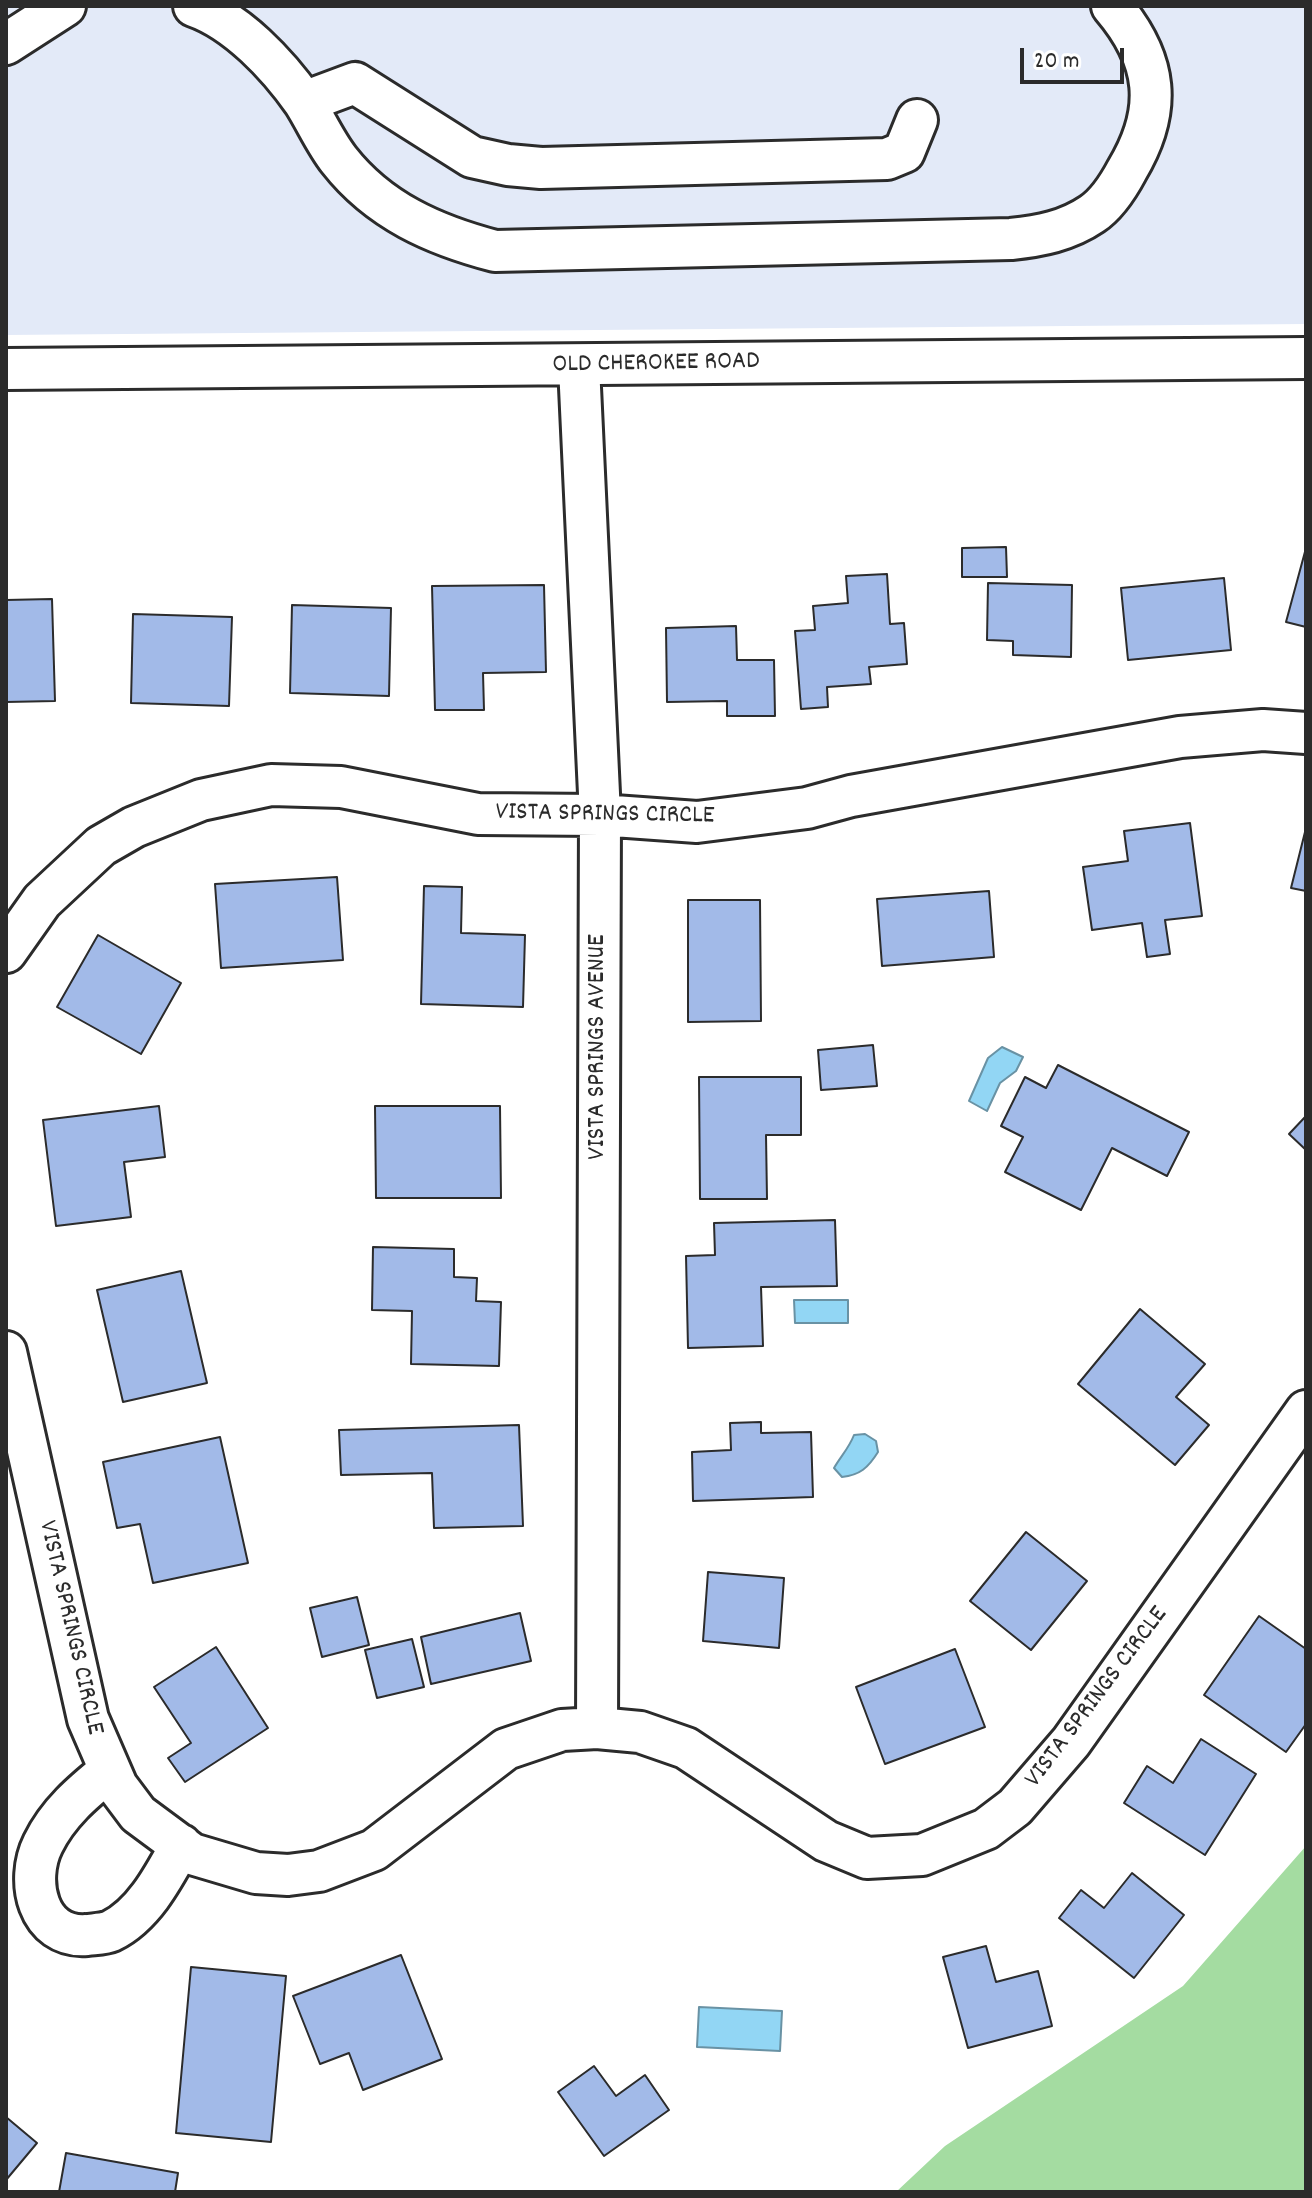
<!DOCTYPE html>
<html>
<head>
<meta charset="utf-8">
<style>
	body { margin:0 }
	#map { position:relative; width:1312px; height:2198px; overflow:hidden; background:#fff; font-family:Dekko,sans-serif }
	canvas { display:block }
	.frame { position:absolute; inset:0; border:8px solid #2b2b2b; pointer-events:none }
	.scale { position:absolute; left:1020px; top:48px; width:104px; height:36px; box-sizing:border-box; border:4px solid #2b2b2b; border-top:0; padding-left:10px; font-size:24px; line-height:28px; white-space:nowrap; color:#2b2b2b; -webkit-text-stroke:6px #fff; paint-order:stroke }
</style>
</head>
<body>
<div id="map">
<canvas width="1312" height="2198"></canvas>
<div class="frame"></div>
<div class="scale">20 m</div>
</div>
<script>
const context = document.querySelector('canvas').getContext('2d');
context.lineJoin = 'round';
function paint(path, color) {
  context.fillStyle = color;
  context.fill(path, 'evenodd');
}
function strokePath(path, color, width, dash) {
  context.strokeStyle = color;
  context.lineWidth = width;
  context.lineCap = dash ? 'butt' : 'round';
  context.setLineDash(dash || []);
  context.stroke(path);
}
function drawText(font, color, halo, rows, align = 'center') {
  context.font = font + ' Dekko,sans-serif';
  context.lineWidth = 6;
  context.setLineDash([]);
  context.textBaseline = 'middle';
  context.strokeStyle = halo;
  context.fillStyle = color;
  for (const [text, x, y, turn = 0] of rows) {
    context.save();
    context.translate(x, y);
    context.rotate((+turn || 0) * Math.PI / 180);
    context.textAlign = isNaN(turn) ? turn : align;
    if (halo) context.strokeText(text, 0, 0);
    context.fillText(text, 0, 0);
    context.restore();
  }
}
const built = new Path2D(`
	M6 6H1306V324L6 335Z`);
const green = new Path2D(`
	M1306 1846V2192H896L945 2146 1183 1986Z`);
const water = new Path2D(`
	M1002 1047 1023 1057 1016 1071 1000 1083 987 1111 969 1101 988 1058Z
	M794 1300H848V1323H795Z
	M865 1434 876 1441 878 1452C868 1468 860 1475 842 1477L834 1468C841 1456 849 1448 854 1435Z
	M699 2007 782 2011 780 2051 697 2047Z`);
const building = new Path2D(`
	M1006 547 1007 577H962V548Z
	M1306 548V627L1286 622Z
	M887 574 890 624 904 623 907 664 869 667 871 684 827 687 828 707 801 709 795 631 815 630 813 606 848 603 846 576Z
	M1224 578 1231 650 1128 660 1121 588Z
	M988 583 1072 585 1071 657 1013 655V641L987 640Z
	M544 585 546 672 483 673 484 710H435L432 586Z
	M52 599 55 701 6 702V600Z
	M292 605 391 608 389 696 290 693Z
	M133 614 232 617 229 706 131 703Z
	M736 626 737 660H774L775 716H727V701L667 702 666 628Z
	M1190 823 1202 916 1165 920 1170 954 1147 957 1142 923 1092 930 1083 867 1128 861 1124 831Z
	M1306 828V891L1291 888Z
	M337 877 343 960 221 968 215 884Z
	M424 886 462 887 461 933 525 935 523 1007 421 1004Z
	M989 891 994 957 882 966 877 899Z
	M688 900H760L761 1021 688 1022Z
	M98 935 181 983 141 1054 57 1007Z
	M873 1045 877 1086 821 1090 818 1050Z
	M1058 1065 1189 1132 1167 1176 1112 1148 1081 1210 1005 1172 1023 1137 1001 1126 1025 1077 1046 1088Z
	M699 1077H801V1135H766L767 1199H700Z
	M159 1106 165 1157 124 1162 131 1217 56 1226 43 1120Z
	M375 1106H500L501 1198H376Z
	M1306 1116V1150L1289 1134Z
	M835 1220 837 1286 761 1287 763 1346 688 1348 686 1256 715 1255 714 1223Z
	M373 1247 454 1249V1277L477 1278 476 1301 501 1302 499 1366 411 1364 412 1311 372 1310Z
	M181 1271 207 1383 123 1402 97 1290Z
	M1140 1309 1205 1364 1176 1397 1209 1425 1175 1465 1078 1384Z
	M761 1422V1433L811 1432 813 1497 693 1501 692 1452 731 1450 730 1423Z
	M519 1425 523 1526 434 1528 432 1473 341 1475 339 1430Z
	M220 1437 248 1563 153 1583 140 1524 117 1528 103 1462Z
	M1026 1532 1087 1581 1031 1650 970 1601Z
	M708 1572 784 1578 779 1648 703 1641Z
	M357 1597 369 1645 322 1657 310 1608Z
	M520 1613 531 1661 431 1684 421 1637Z
	M1259 1616 1306 1649V1724L1286 1752 1204 1695Z
	M412 1639 424 1687 377 1698 365 1650Z
	M216 1647 268 1728 185 1782 168 1758 191 1743 154 1687Z
	M955 1649 985 1727 885 1764 856 1687Z
	M1201 1739 1256 1774 1205 1855 1124 1803 1147 1766 1173 1783Z
	M1132 1873 1184 1915 1134 1978 1059 1918 1081 1890 1104 1908Z
	M986 1946 996 1982 1038 1971 1052 2026 968 2048 943 1957Z
	M401 1955 442 2059 363 2090 349 2053 320 2064 293 1996Z
	M191 1967 286 1976 271 2142 176 2133Z
	M594 2066 616 2096 645 2075 669 2110 604 2156 558 2092Z
	M6 2117 37 2143 6 2180Z
	M66 2153 178 2173 175 2192H59Z`);
const minor = new Path2D(`
	M194 6C237 21 278 65 304 102 316 121 325 142 339 160 379 211 434 235 495 251L1011 239C1040 236 1067 231 1092 214 1107 204 1119 185 1127 170 1163 110 1158 60 1112 6
	M6 44 65 6
	M304 102 355 83 472 157 508 165 541 168 887 159 904 152 917 120
	M579 366 600 815 597 1728
	M6 369 1306 358
	M6 952 42 901 101 846 134 827 201 800 271 785 341 787 478 814 600 815 697 822 807 808 851 796 1180 737 1263 730 1306 733
	M6 1352 88 1719 117 1786 138 1814 192 1854 256 1873 288 1875 319 1871 374 1850 506 1749 562 1730 597 1728 640 1732 686 1748 826 1841 867 1858 922 1855 986 1829 1015 1807 1071 1742 1306 1411
	M109 1771C83 1792 58 1813 43 1844 25 1880 37 1939 87 1935 94 1934 104 1934 111 1931 144 1915 164 1876 181 1845`);
const streetNames = [
	["OLD CHEROKEE ROAD",656,365,-1],
	["VISTA SPRINGS CIRCLE",605,816,1],
	["VISTA SPRINGS AVENUE",599,1047,-90],
	["VISTA SPRINGS CIRCLE",69,1628,77],
	["VISTA SPRINGS CIRCLE",1098,1698,-53]
];
paint(built, '#e3eaf8');
paint(green, '#a4dca1');
paint(water, '#92d6f4');
strokePath(water, '#6992a4', 2);
paint(building, '#a2bae8');
strokePath(building, '#2b2b2b', 2);
strokePath(minor, '#2b2b2b', 46);
strokePath(minor, '#fff', 40);
drawText('26px', '#2b2b2b', '#fff', streetNames);
</script>
</body>
</html>
